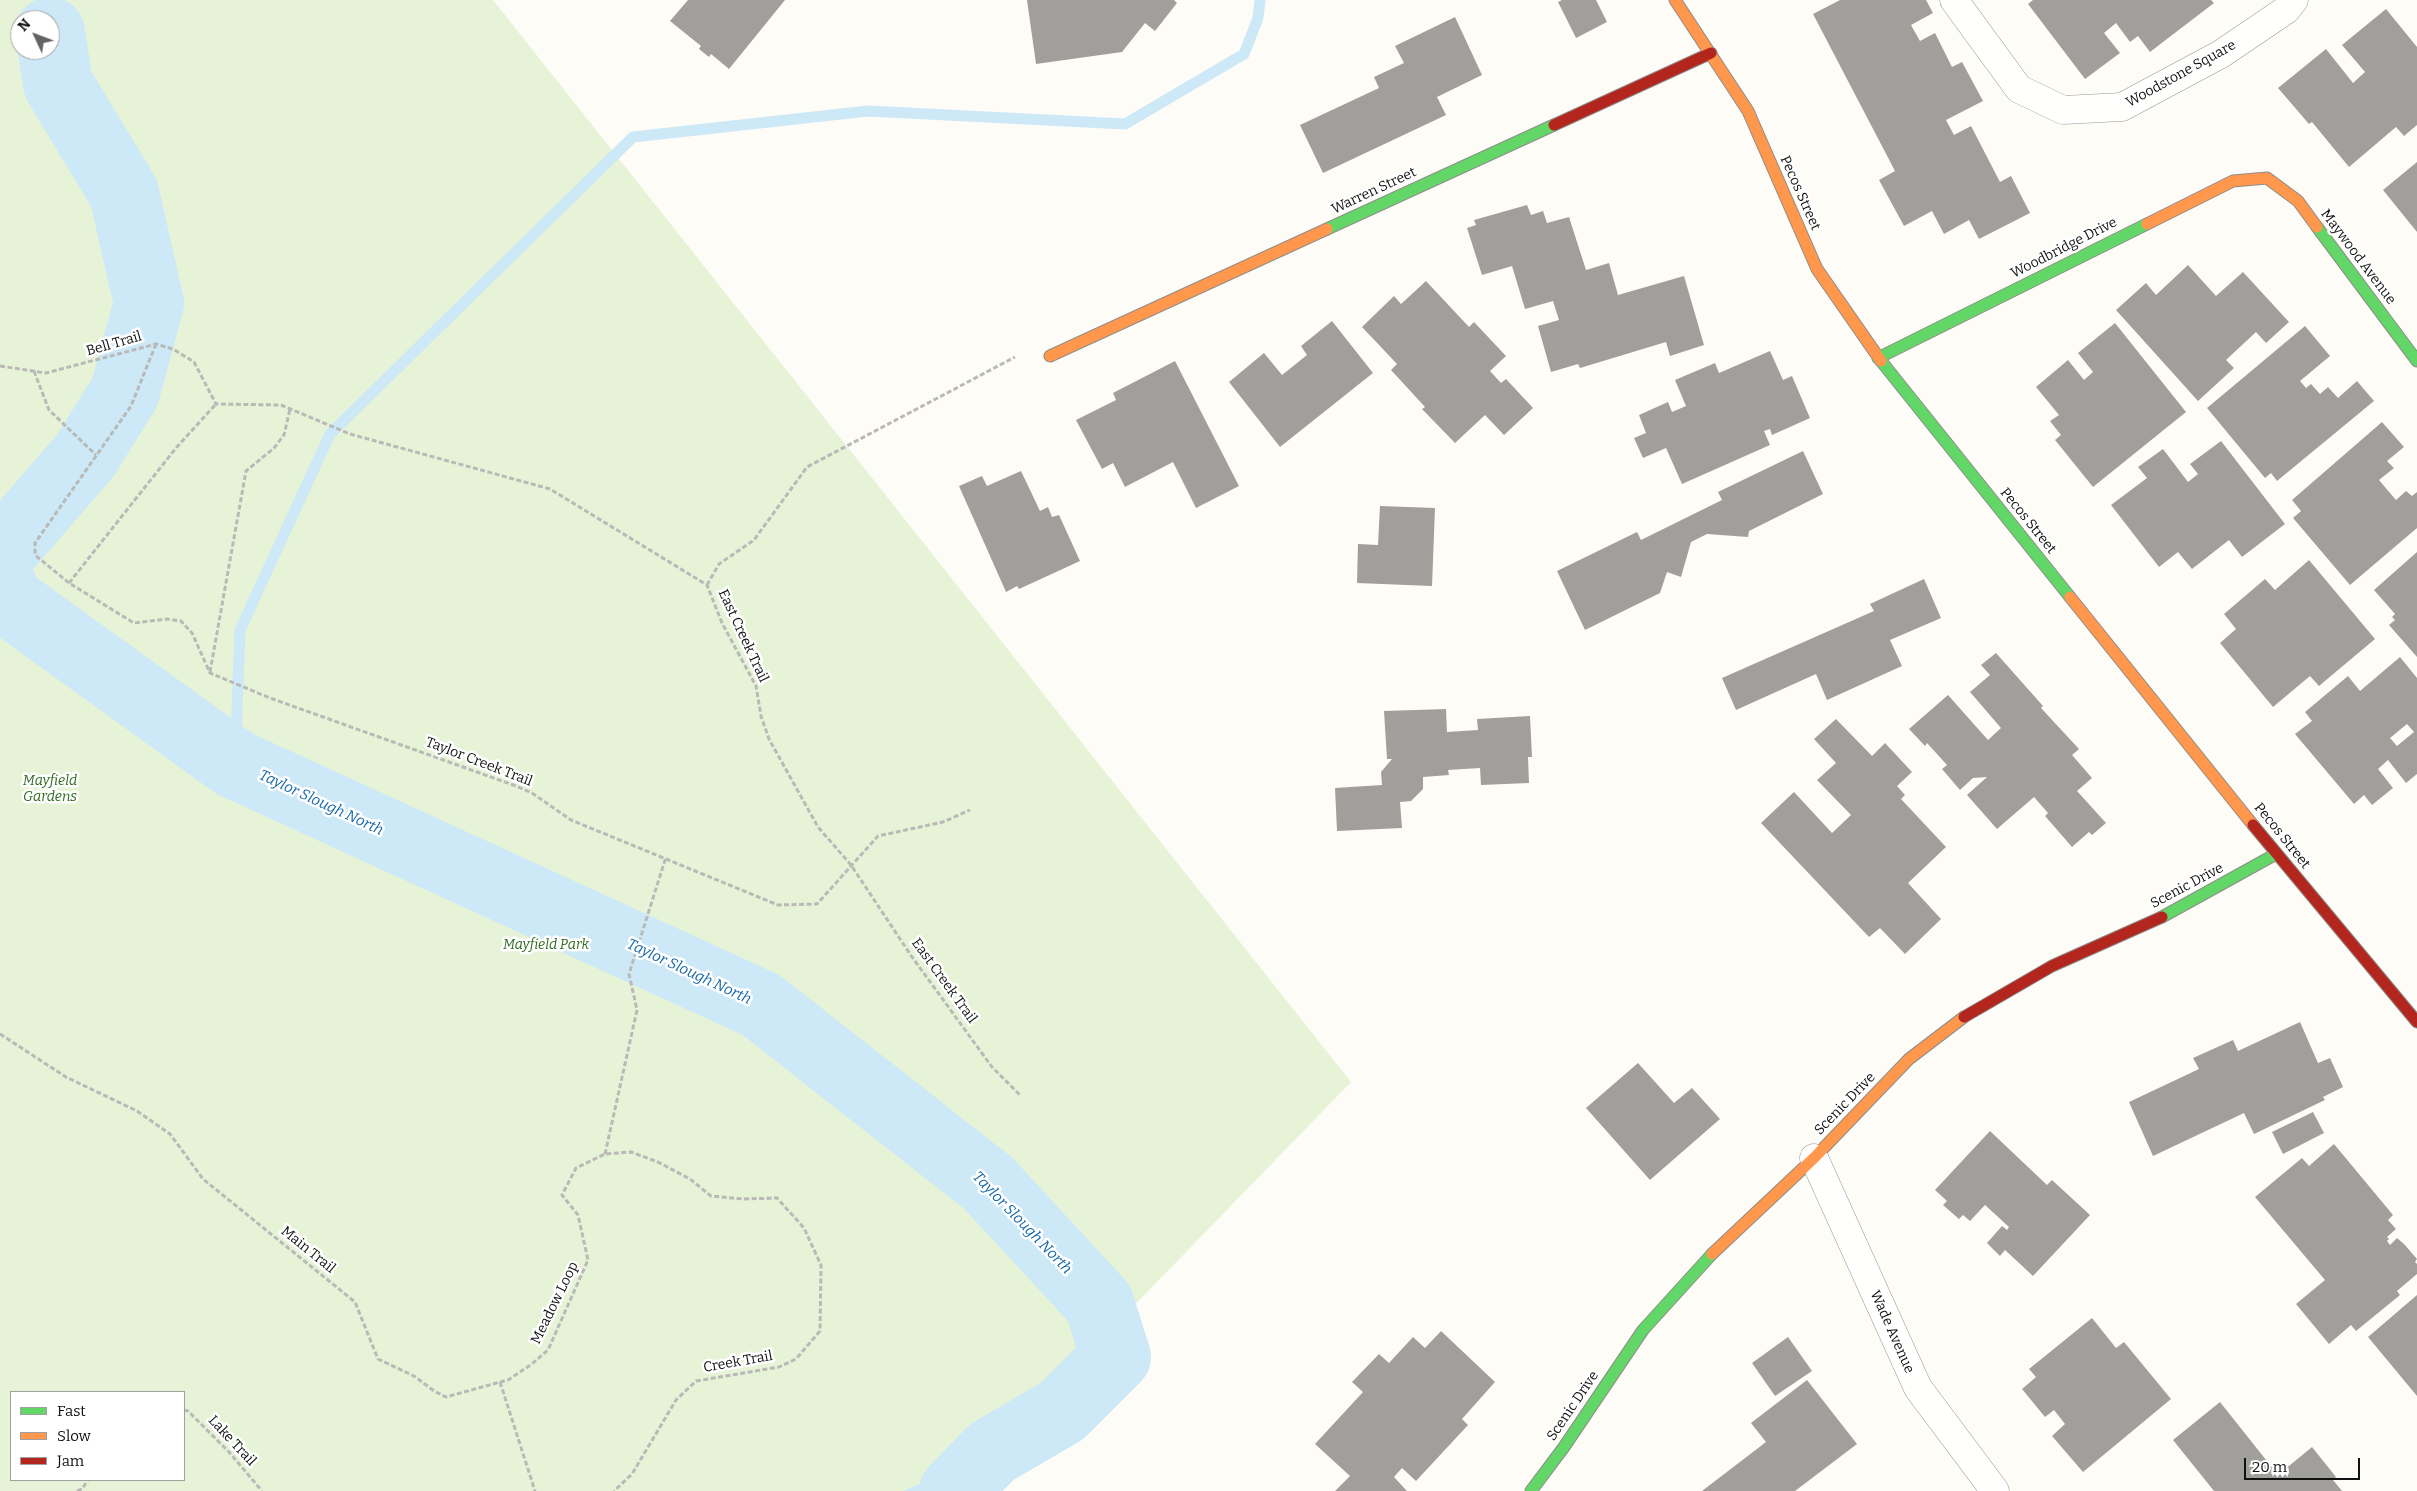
<!DOCTYPE html>
<html>
<head>
<meta charset="utf-8">
<style>
	body { margin:0 }
	#map { position:relative; width:2417px; height:1491px; overflow:hidden; background:#fdfcf7; font-family:Bitter,serif }
	canvas { display:block }
	.legend { position:absolute; left:10px; top:1391px; width:175px; height:90px; box-sizing:border-box; background:#fff; border:1px solid #a0a0a0; margin:0; padding:6px 9px; list-style:none; font-size:15px; color:#111 }
	.legend li { display:flex; align-items:center; gap:10px; height:25px }
	.legend b { width:25px; border:1px solid #a0a0a0 }
	.north { position:absolute; left:10px; top:10px; width:50px; height:50px; box-sizing:border-box; background:#fff; border:1px solid #a0a0a0; border-radius:50%; rotate:313deg; font-size:14px; font-weight:700; line-height:20px; text-align:center; color:#111 }
	.north::after { content:''; display:block; margin:auto; width:18px; height:22px; background:#646362; clip-path:polygon(50% 0,100% 100%,50% 72%,0 100%) }
	.scale { position:absolute; left:2244px; top:1458px; width:116px; height:22px; box-sizing:border-box; border:2px solid #111; border-top:0; padding-left:6px; font-size:15px; line-height:18px; white-space:nowrap; color:#111; -webkit-text-stroke:4px #fff; paint-order:stroke }
</style>
</head>
<body>
<div id="map">
<canvas width="2417" height="1491"></canvas>
<ul class="legend">
<li><b style="height:6px;background:#63d668"></b>Fast</li>
<li><b style="height:6px;background:#ff974d"></b>Slow</li>
<li><b style="height:6px;background:#b3261e"></b>Jam</li>
</ul>
<div class="north">N</div>
<div class="scale">20 m</div>
</div>
<script>
const context = document.querySelector('canvas').getContext('2d');
context.lineJoin = 'round';
function paint(path, color) {
  context.fillStyle = color;
  context.fill(path, 'evenodd');
}
function strokePath(path, color, width, dash) {
  context.strokeStyle = color;
  context.lineWidth = width;
  context.lineCap = dash ? 'butt' : 'round';
  context.setLineDash(dash || []);
  context.stroke(path);
}
function drawText(font, color, halo, rows, align = 'center') {
  context.font = font + ' Bitter,serif';
  context.lineWidth = 5;
  context.setLineDash([]);
  context.textBaseline = 'middle';
  context.strokeStyle = halo;
  context.fillStyle = color;
  for (const [text, x, y, turn = 0] of rows) {
    context.save();
    context.translate(x, y);
    context.rotate((+turn || 0) * Math.PI / 180);
    context.textAlign = isNaN(turn) ? turn : align;
    if (halo) context.strokeText(text, 0, 0);
    context.fillText(text, 0, 0);
    context.restore();
  }
}
const green = new Path2D(`
	M0 0H493L1351 1082 992 1452 903 1491H0ZM20 20H50V50H20ZM11 1392H184V1480H11Z`);
const water = new Path2D(`
	M992 1452 962 1491H903Z`);
const stream = new Path2D(`
	M235 764 240 630 330 434 633 137 868 111 1125 124 1244 54 1258 18 1260 0`);
const river = new Path2D(`
	M0 554 85 456 125 392 149 303 124 193 58 84 50 32
	M0 581 9 601 235 764 761 1005 988 1183 1099 1303 1116 1357 1062 1411 992 1452 954 1491`);
const building = new Path2D(`
	M688 0H785L729 69 711 54 709 57 699 49 701 46 670 21Z
	M1027 0H1174L1177 3 1155 31 1145 23 1122 52 1036 64Z
	M1562 0H1596L1607 22 1576 38 1558 2Z
	M1840 0H1926L1933 13 1911 25 1920 41 1935 33 1952 67 1962 62 1983 101 1946 120 1954 135 1971 126 2000 182 2011 176 2030 213 1979 239 1969 220 1944 234 1932 211 1904 226 1879 180 1895 171 1813 14Z
	M2033 0H2211L2214 3 2150 52 2138 36 2130 42 2116 23 2104 33 2120 53 2085 79 2028 4Z
	M2386 9 2417 47V125L2404 136 2396 127 2349 167 2312 122 2309 124 2278 88 2326 49 2353 83 2365 72 2342 45Z
	M1455 17 1482 75 1437 97 1446 115 1323 173 1300 125 1379 88 1374 77 1404 63 1395 46Z
	M2417 162V232L2383 190Z
	M1527 205 1531 215 1543 211 1547 223 1569 217 1586 270 1609 263 1618 295 1684 276 1704 345 1670 356 1666 342 1580 368 1578 364 1551 372 1538 326 1559 320 1553 301 1525 309 1512 266 1482 275 1467 228 1476 225 1474 220Z
	M2188 265 2216 296 2243 272 2289 322 2266 343 2256 332 2226 360 2234 368 2198 401 2116 310 2146 283 2156 295Z
	M1426 281 1469 327 1474 322 1506 356 1490 371 1501 383 1506 379 1533 408 1504 435 1485 415 1455 443 1422 409 1425 407 1391 370 1397 364 1362 327 1394 296 1401 304Z
	M1332 321 1373 373 1280 447 1229 382 1264 353 1282 375 1307 355 1301 346Z
	M2115 323 2186 412 2093 487 2055 440 2061 435 2050 421 2059 415 2036 387 2068 360 2084 380 2093 372 2078 353Z
	M2305 326 2330 356 2300 381 2306 388 2311 384 2320 394 2328 387 2338 398 2357 381 2374 401 2277 481 2271 473 2265 478 2207 408Z
	M1770 351 1783 380 1792 376 1810 418 1772 435 1770 429 1764 431 1770 445 1682 484 1666 448 1643 458 1634 438 1646 433 1639 415 1668 402 1672 412 1686 406 1675 380 1715 363 1719 373Z
	M1175 361 1239 486 1196 508 1173 462 1125 487 1113 463 1102 469 1076 420 1116 400 1113 393Z
	M2382 422 2404 447 2387 461 2394 468 2379 480 2396 500 2406 491 2412 496 2417 492V528L2350 585 2293 518 2301 511 2292 500Z
	M2221 441 2285 524 2242 557 2229 540 2192 569 2178 552 2159 567 2111 505 2147 478 2138 467 2163 449 2188 482 2198 474 2190 464Z
	M1803 451 1823 494 1749 531 1748 537 1707 534 1691 542 1681 577 1667 572 1660 593 1585 630 1557 571 1637 532 1641 540 1722 500 1718 492Z
	M1021 471 1040 511 1048 507 1052 517 1059 515 1080 561 1019 589 1017 586 1006 592 959 486 982 476 987 486Z
	M1380 506 1435 508 1432 586 1357 583 1358 544 1378 545Z
	M2417 552V657L2389 625 2395 620 2392 617 2395 614 2374 590Z
	M2309 560 2375 639 2319 686 2310 676 2273 707 2220 643 2236 629 2224 614 2265 579 2275 590Z
	M1924 579 1941 618 1890 640 1902 666 1827 700 1816 674 1736 710 1722 678 1874 611 1870 604Z
	M1996 653 2043 706 2041 708 2079 749 2072 755 2092 778 2077 791 2106 823 2092 835 2089 832 2072 847 2045 816 2048 813 2034 797 1997 829 1967 795 1987 777 1973 778 1960 790 1942 769 1947 765 1927 743 1925 746 1909 729 1948 695 1988 740 2001 728 1970 692 1990 675 1981 665Z
	M2400 657 2417 678V774L2406 783 2388 760 2378 769 2393 788 2372 805 2364 795 2354 804 2295 734 2312 721 2305 712 2348 676 2360 691ZM2407 724 2414 732 2397 746 2390 738Z
	M1446 709 1447 732 1478 730 1477 719 1530 716 1532 757H1528L1529 783 1481 785 1480 768 1448 770 1449 775 1423 777V789L1411 801 1400 802 1402 828 1337 831 1335 788 1382 785 1381 772 1392 759H1387L1384 711Z
	M1836 719 1872 756 1885 743 1912 772 1897 786 1905 795 1901 799 1946 847 1908 883 1941 919 1905 954 1880 928 1869 937 1761 823 1794 792 1832 833 1851 815 1817 780 1836 763 1814 739Z
	M2300 1022 2318 1063 2330 1058 2343 1087 2323 1097 2325 1100 2254 1134 2244 1113 2153 1156 2129 1102 2199 1069 2193 1058 2233 1040 2238 1051Z
	M1638 1063 1674 1103 1692 1088 1720 1119 1650 1180 1586 1108Z
	M2313 1112 2324 1133 2283 1154 2272 1132Z
	M1990 1131 2047 1185 2052 1180 2090 1215 2033 1276 2005 1250 2000 1256 1987 1243 2002 1226 2007 1230 2009 1227 1985 1205 1970 1221 1963 1215 1959 1219 1943 1205 1947 1201 1935 1190Z
	M2334 1144 2393 1215 2388 1220 2396 1229 2387 1237 2389 1239 2387 1241 2390 1245 2397 1238 2404 1244 2417 1259 2415 1262 2417 1264V1274L2397 1291 2400 1295 2356 1331 2351 1325 2329 1344 2296 1304 2325 1280 2255 1197 2302 1158 2309 1166Z
	M2417 1295V1396L2368 1337Z
	M2092 1318 2116 1348 2124 1342 2171 1399 2083 1472 2052 1436 2065 1424 2054 1410 2045 1417 2022 1389 2036 1377 2029 1369Z
	M1441 1331 1495 1382 1462 1419 1468 1425 1416 1481 1402 1468 1394 1477 1407 1491H1335L1350 1476 1315 1444 1363 1392 1352 1382 1379 1354 1389 1363 1413 1337 1425 1348Z
	M1788 1337 1812 1371 1775 1396 1752 1363Z
	M1807 1380 1857 1444 1795 1491H1702L1766 1442 1751 1423Z
	M2220 1402 2278 1475 2312 1447 2336 1477 2333 1480 2342 1491H2214L2173 1440Z`);
const path = new Path2D(`
	M156 344 131 406 35 543V555L69 583 134 623 167 619 181 621 192 633 210 673 270 698 516 786 532 793 571 820 778 905 817 904 878 836 943 822 970 810
	M0 366 46 373 156 344 173 349 194 362 216 404 281 405 350 434 550 489 707 585 722 623 756 686 761 716 769 739 818 827 851 865 912 957 992 1067 1020 1095
	M34 371 49 410 96 455
	M69 583 176 448 216 404
	M707 585 719 564 754 540 807 467 1015 357
	M210 672 246 471 274 448 284 435 290 409
	M0 1034 66 1077 137 1111 170 1134 203 1179 355 1302 378 1359 414 1376 434 1391 446 1397 500 1382 535 1491
	M605 1154 637 1010 629 974 666 857
	M500 1382 508 1380 532 1364 548 1350 588 1260 578 1215 562 1195 576 1168 605 1154 631 1152 658 1162 690 1179 711 1196 743 1199 777 1198 804 1228 821 1265 820 1331 796 1359 779 1367 696 1381 676 1400 632 1474 614 1491
	M184 1410 188 1411 229 1452 262 1491
	M77 1491 82 1489 88 1480`);
const street = new Path2D(`
	M1954 0 2019 89 2063 110 2122 107 2221 54 2286 10 2294 0
	M1814 1158 1918 1388 1995 1491`);
const fast = new Path2D(`
	M2317 227 2417 361
	M1327 229 1554 125
	M1878 358 2147 224
	M1881 361 2070 597
	M2162 917 2276 854
	M1531 1491 1564 1447 1643 1330 1712 1254`);
const slow = new Path2D(`
	M1675 0 1748 111 1817 269 1881 361
	M2147 224 2233 181 2267 178 2298 201 2317 227
	M1050 356 1327 229
	M2070 597 2253 825
	M1712 1254 1814 1158 1909 1059 1964 1017`);
const jam = new Path2D(`
	M1554 125 1711 53
	M2253 825 2417 1022
	M1964 1017 2052 966 2162 917`);
const streetNames = [
	["Woodstone Square",2181,74,-29],
	["Warren Street",1374,191,-25],
	["Pecos Street",1800,193,66],
	["Woodbridge Drive",2064,248,-27],
	["Maywood Avenue",2358,257,53],
	["Bell Trail",114,344,-16],
	["Pecos Street",2028,521,51],
	["East Creek Trail",743,636,65],
	["Taylor Creek Trail",479,762,21],
	["Pecos Street",2282,836,51],
	["Scenic Drive",2187,886,-28],
	["East Creek Trail",944,981,54],
	["Scenic Drive",1845,1104,-46],
	["Main Trail",308,1250,39],
	["Meadow Loop",555,1303,-64],
	["Wade Avenue",1892,1332,66],
	["Creek Trail",738,1362,-10],
	["Scenic Drive",1573,1406,-56],
	["Lake Trail",232,1441,47]
];
const parkNames = [
	["Mayfield",50,781],
	["Gardens",50,797],
	["Mayfield Park",546,945]
];
const waterNames = [
	["Taylor Slough North",321,803,25],
	["Taylor Slough North",689,972,25],
	["Taylor Slough North",1022,1223,46]
];
paint(green, '#e7f3d7');
paint(water, '#cde8f7');
strokePath(stream, '#cde8f7', 11);
strokePath(river, '#cde8f7', 70);
paint(building, '#a19f9c');
strokePath(street, '#979795', 29);
strokePath(fast, '#8e8d8b', 13);
strokePath(slow, '#8e8d8b', 13);
strokePath(jam, '#8e8d8b', 13);
strokePath(path, '#b9b9b8', 3, [5, 2.5]);
strokePath(street, '#fffffe', 28);
strokePath(fast, '#63d668', 11);
strokePath(slow, '#ff974d', 11);
strokePath(jam, '#b3261e', 11);
drawText('14px', '#111', '#fff', streetNames);
drawText('italic 14px', '#2f6b1f', '#fff', parkNames);
drawText('italic 15px', '#1768a6', '#fff', waterNames);
</script>
</body>
</html>
